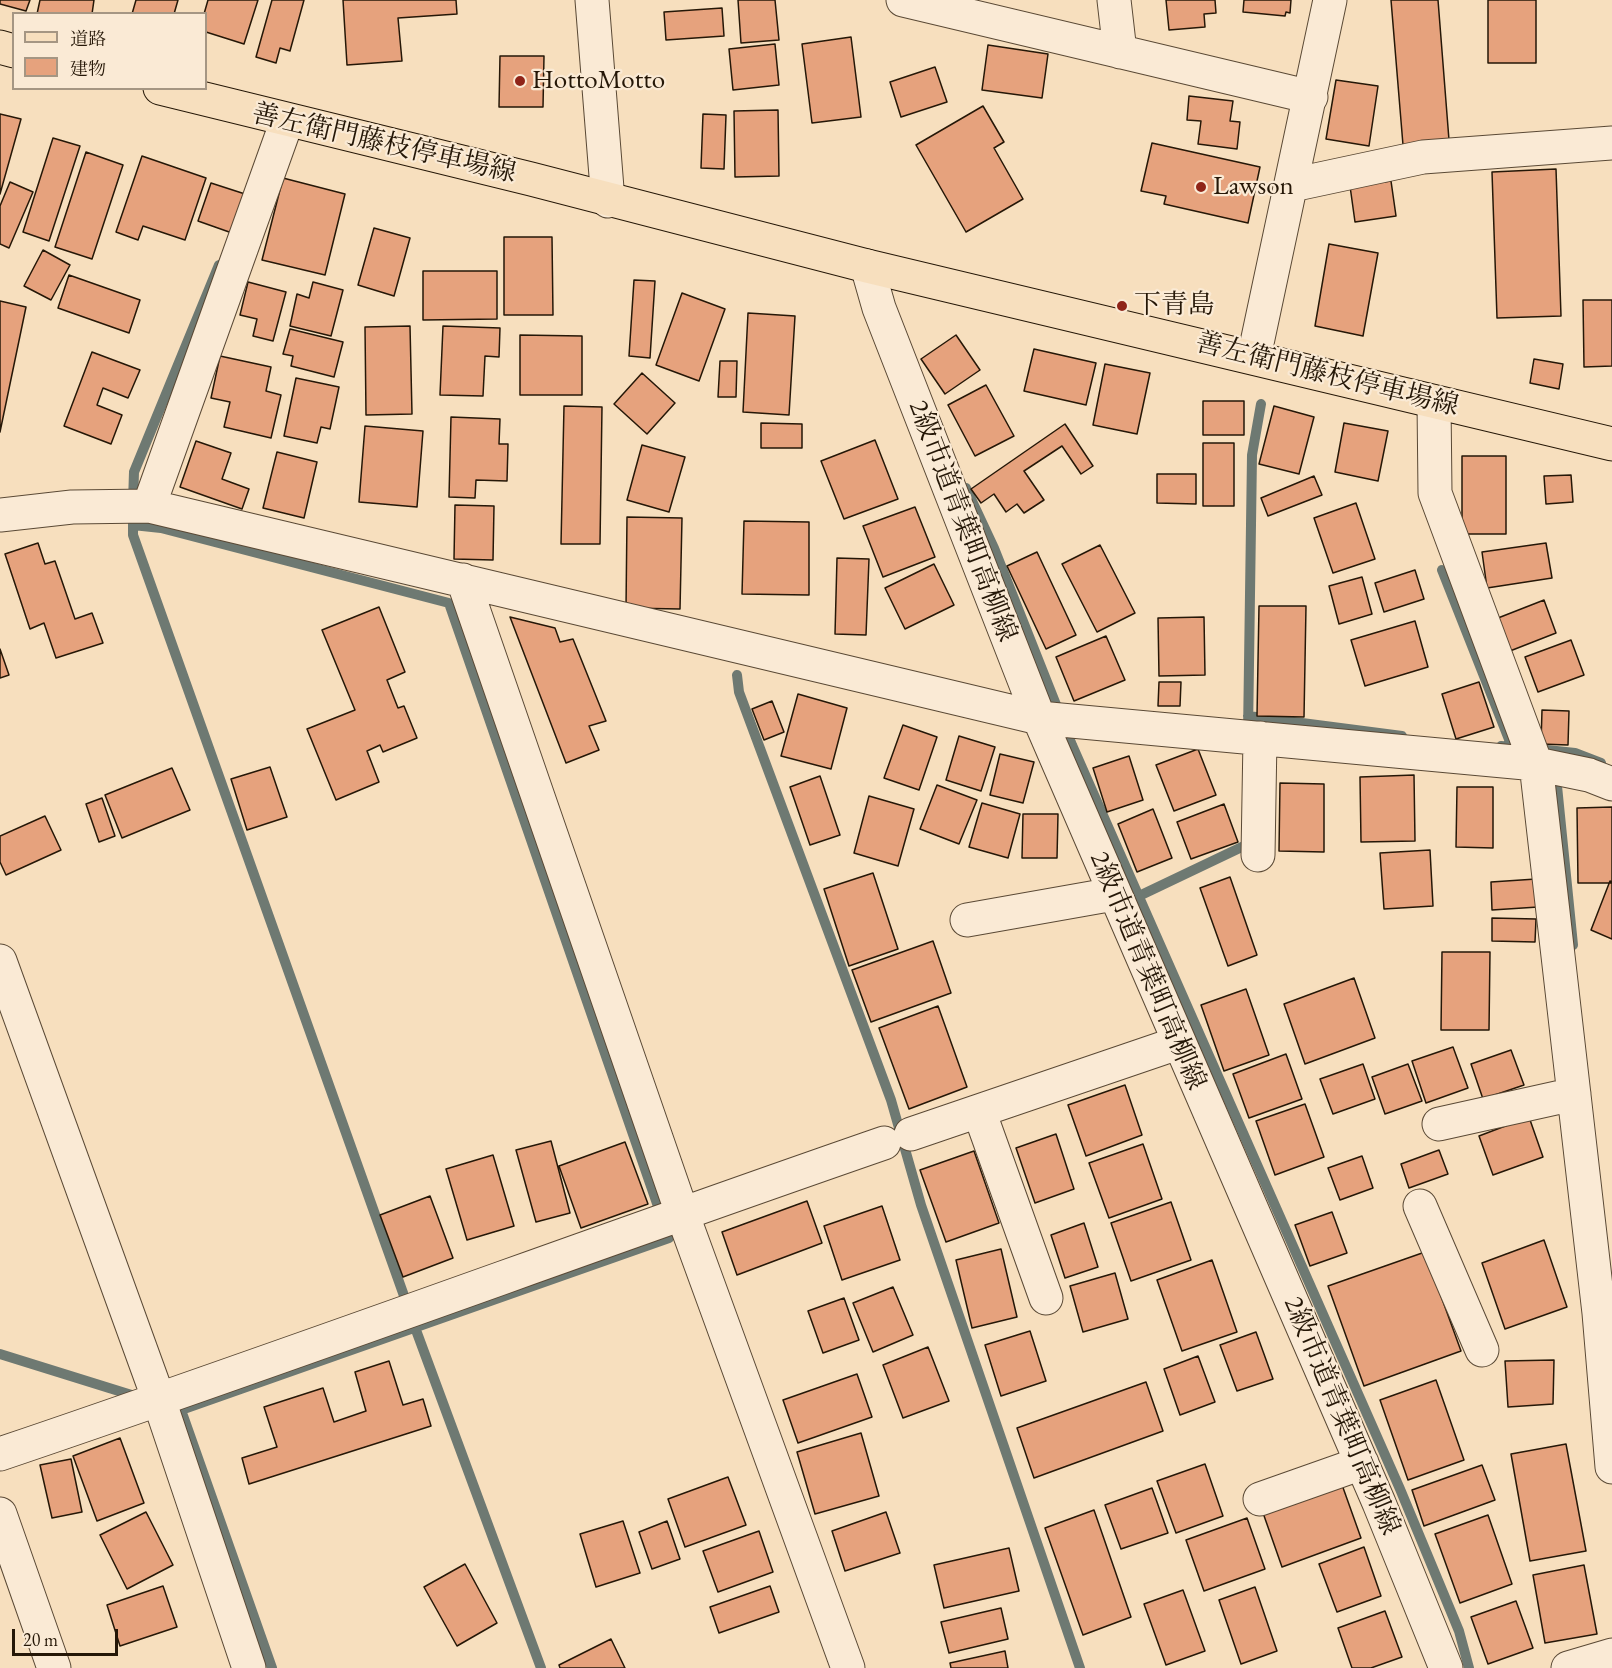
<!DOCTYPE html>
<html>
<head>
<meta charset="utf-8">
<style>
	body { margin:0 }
	#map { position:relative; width:1612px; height:1668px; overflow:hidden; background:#f7dfbe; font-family:"EB Garamond","Noto Serif JP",serif }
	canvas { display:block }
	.legend { position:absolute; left:12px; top:12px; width:195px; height:78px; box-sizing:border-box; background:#faead5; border:2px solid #a59683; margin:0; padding:8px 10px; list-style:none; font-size:18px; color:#251707 }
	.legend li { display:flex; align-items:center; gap:12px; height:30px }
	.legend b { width:30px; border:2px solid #a59683 }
	.scale { position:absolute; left:12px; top:1629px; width:106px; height:27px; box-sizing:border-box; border:3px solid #251707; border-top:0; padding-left:8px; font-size:18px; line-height:21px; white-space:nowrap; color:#251707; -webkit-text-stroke:4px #faead5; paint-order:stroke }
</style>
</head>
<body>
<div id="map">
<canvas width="1612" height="1668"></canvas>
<ul class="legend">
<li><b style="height:8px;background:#f7dfbe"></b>道路</li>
<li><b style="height:16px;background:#e6a27d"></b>建物</li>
</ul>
<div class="scale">20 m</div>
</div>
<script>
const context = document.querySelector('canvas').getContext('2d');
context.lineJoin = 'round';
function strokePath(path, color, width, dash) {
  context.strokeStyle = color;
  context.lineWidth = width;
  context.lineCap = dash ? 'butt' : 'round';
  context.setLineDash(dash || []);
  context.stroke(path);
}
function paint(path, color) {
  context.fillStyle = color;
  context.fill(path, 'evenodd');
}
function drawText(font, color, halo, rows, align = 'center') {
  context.font = font + ' "EB Garamond","Noto Serif JP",serif';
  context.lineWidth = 4.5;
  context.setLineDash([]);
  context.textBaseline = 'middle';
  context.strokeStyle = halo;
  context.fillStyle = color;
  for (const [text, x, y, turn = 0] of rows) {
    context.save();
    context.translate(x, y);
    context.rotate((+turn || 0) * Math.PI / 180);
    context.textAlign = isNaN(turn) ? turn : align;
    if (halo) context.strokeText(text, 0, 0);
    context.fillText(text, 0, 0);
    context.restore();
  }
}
const stream = new Path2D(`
	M966 488 994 548 1072 745 1400 1489 1459 1631 1469 1668
	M133 503 134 472 219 265
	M133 518V535L408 1307
	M133 525 161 528 449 603 669 1238 181 1410
	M1442 570 1512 747 1501 746
	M737 675 739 692 891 1100 921 1205 1080 1668
	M1248 716 1402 736
	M1248 733 1252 455 1261 404
	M1547 750 1575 753 1601 763
	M1557 786 1573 945
	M1139 896 1246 845V836
	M413 1322 541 1668
	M0 1354 138 1397
	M176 1409 181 1410 272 1668`);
const building = new Path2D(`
	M0 0H30L26 11 0 4Z
	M40 0H94L92 14H37Z
	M136 0H178L174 14H132Z
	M208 0H258L244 44 206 32 204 14Z
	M272 0H304L290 51 280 48 276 63 256 57Z
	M343 0H456L457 14 398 18 402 61 347 65Z
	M738 0H775L779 40 741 43Z
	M1166 0H1215L1216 13 1204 14 1205 27 1169 30Z
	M1244 0H1291L1290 13 1286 12 1285 16 1243 12Z
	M1391 0H1438L1449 140 1403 145Z
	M1488 0H1536V63H1488Z
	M722 8 724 36 666 40 664 12Z
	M851 37 861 117 812 123 802 44Z
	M775 44 779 85 733 90 729 49Z
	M988 45 1048 54 1042 98 982 90Z
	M500 56H544L543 107H499Z
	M935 67 947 102 901 117 890 82Z
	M1336 80 1378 86 1369 146 1326 139Z
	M1189 96 1233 101 1230 121 1240 122 1237 149 1198 144 1201 121 1187 120Z
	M983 106 1004 142 994 148 1023 199 966 232 916 145Z
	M778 110 779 176 735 177 734 111Z
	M0 114 21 119 0 194Z
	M703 114 726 115 724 169 701 168Z
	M53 138 80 146 49 241 23 232Z
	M1152 143 1260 167 1248 223 1164 204 1166 196 1141 191Z
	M86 152 123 165 92 259 55 247Z
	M142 156 206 178 185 240 143 226 138 240 116 232Z
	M1556 169 1561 316 1497 318 1492 172Z
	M283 178 345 194 325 275 262 260Z
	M1391 181 1396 216 1355 222 1350 186Z
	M10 182 33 192 9 248 0 244V206Z
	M211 183 245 194 232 233 198 221Z
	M374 228 410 238 394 296 358 285Z
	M504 237H552L553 315H504Z
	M1329 244 1378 253 1363 336 1315 326Z
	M43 250 70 265 51 300 24 286Z
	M423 271H497V319L423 320Z
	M69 275 140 300 129 333 58 308Z
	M634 280 655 281 650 358 629 356Z
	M248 282 286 292 273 341 253 336 257 319 240 315Z
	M313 282 343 290 331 336 290 326 297 294 309 298Z
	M682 293 725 309 699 381 656 365Z
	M1583 300H1612V366L1584 367Z
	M0 301 26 307 0 432Z
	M748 313 795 316 789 415 743 412Z
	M410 326 412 414 366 415 365 327Z
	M443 326 500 328 499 357 485 356 483 396 440 395Z
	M290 329 343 342 334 377 291 366 293 356 283 354Z
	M520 335 582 336V395H520Z
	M956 335 980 370 945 394 921 359Z
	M1034 349 1096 363 1086 405 1024 391Z
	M92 352 140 370 128 398 103 388 97 405 122 415 111 444 64 426Z
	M220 356 271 367 266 391 281 395 271 438 224 427 230 402 211 398Z
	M1534 359 1563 364 1559 389 1530 383Z
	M720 361H737L736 397H718Z
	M1105 364 1150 373 1137 434 1093 425Z
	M642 373 675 403 647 434 614 404Z
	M296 378 339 387 330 429 321 427 317 443 284 436Z
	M986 385 1014 436 975 456 948 405Z
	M1203 401H1244V435H1203Z
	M564 406 602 407 600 544H561Z
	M1274 406 1314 417 1299 474 1259 464Z
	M451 417 500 419 499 444H508L507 481 476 480 475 498 449 497Z
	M761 423 802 424V448H761Z
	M1344 423 1388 431 1378 481 1335 472Z
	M1065 424 1093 466 1081 474 1062 446 1024 471 1044 500 1024 513 1017 504 1006 512 994 494 981 503 971 489Z
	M365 426 423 431 417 507 359 502Z
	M875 440 898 499 844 519 821 461Z
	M196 441 231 453 222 479 249 489 242 509 180 487Z
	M1203 443H1234V506H1203Z
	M642 445 685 457 669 512 627 500Z
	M277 452 317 462 304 518 263 508Z
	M1462 456H1506V534H1462Z
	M1157 474H1196V504L1157 503Z
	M1571 475 1573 502 1546 504 1544 476Z
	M1314 476 1322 495 1268 516 1261 498Z
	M1356 503 1375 559 1333 573 1314 518Z
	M455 505 494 506 493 560 454 559Z
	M915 507 935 557 883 577 863 526Z
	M627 517 682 518 680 609 626 608Z
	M744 521 809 522V595L742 594Z
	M38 543 45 564 55 561 75 619 92 613 103 643 56 658 44 623 30 629 5 554Z
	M1546 543 1552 578 1487 588 1482 552Z
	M1100 545 1135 613 1097 632 1062 564Z
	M1037 552 1076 635 1046 649 1007 566Z
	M837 558 869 559 866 635 835 634Z
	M934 564 954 605 905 629 885 588Z
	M1415 570 1424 599 1384 612 1375 583Z
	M1362 577 1372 614 1339 624 1329 586Z
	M1544 600 1556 633 1510 651 1498 618Z
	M1259 606H1306L1304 717 1257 716Z
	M379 607 405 672 387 680 398 708 404 706 417 738 383 752 380 745 367 751 379 782 336 800 307 729 355 710 322 630Z
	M510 617 555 628 560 642 573 639 606 721 589 726 599 750 566 763Z
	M1204 617 1205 675 1159 676 1158 618Z
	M1415 621 1428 667 1365 686 1351 640Z
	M1106 636 1125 680 1074 701 1056 657Z
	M1571 640 1584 675 1538 692 1525 657Z
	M0 649 9 675 0 678Z
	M1159 682H1181L1180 706H1158Z
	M1479 682 1494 727 1456 739 1442 694Z
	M798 694 847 708 831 769 781 756Z
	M772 701 784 732 764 740 752 709Z
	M1542 710 1569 711 1568 745 1541 744Z
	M903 725 937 737 919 790 884 778Z
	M959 736 995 747 981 791 946 780Z
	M1198 749 1216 795 1174 811 1156 765Z
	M1000 754 1034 762 1023 803 990 795Z
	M1129 756 1143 800 1107 812 1093 768Z
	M270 767 287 817 247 830 231 779Z
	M172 768 190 810 122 838 105 795Z
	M1414 775 1415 841 1361 842 1360 777Z
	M820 776 840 835 810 845 790 787Z
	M1280 783 1324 784V852L1279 851Z
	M937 785 977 800 959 844 920 829Z
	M1457 787H1493V848L1456 847Z
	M869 796 914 809 898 866 854 853Z
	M102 798 115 836 99 842 86 804Z
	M982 803 1020 814 1008 858 969 847Z
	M1224 804 1238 842 1191 859 1177 822Z
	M1612 807V883H1578L1577 808Z
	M1153 809 1172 858 1137 872 1118 824Z
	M1023 814H1058L1057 858H1022Z
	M45 816 61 850 6 875 0 862V836Z
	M1430 850 1433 906 1384 909 1380 853Z
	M873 873 898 949 849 966 824 889Z
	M1230 877 1257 955 1228 966 1200 888Z
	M1536 879 1538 907 1492 910 1491 882Z
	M1610 881 1612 882V939L1591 930Z
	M1492 918 1536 919 1535 942 1492 941Z
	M933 941 951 993 871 1022 852 970Z
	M1442 952H1490L1489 1030H1441Z
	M1354 978 1375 1038 1305 1064 1284 1004Z
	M1246 989 1269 1055 1224 1071 1201 1005Z
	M938 1006 967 1087 909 1109 879 1028Z
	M1453 1047 1468 1088 1426 1103 1412 1061Z
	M1511 1050 1524 1085 1483 1099 1471 1064Z
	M1286 1054 1302 1099 1249 1118 1233 1074Z
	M1363 1064 1375 1099 1333 1114 1320 1079Z
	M1408 1064 1422 1101 1385 1114 1372 1077Z
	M1125 1085 1142 1135 1086 1156 1068 1105Z
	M1305 1104 1324 1157 1275 1175 1256 1121Z
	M1529 1117 1543 1157 1493 1175 1479 1136Z
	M1056 1134 1074 1189 1035 1203 1016 1148Z
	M551 1141 570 1213 536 1222 516 1150Z
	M625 1142 648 1204 581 1228 559 1166Z
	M1143 1144 1162 1199 1109 1218 1089 1163Z
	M1439 1150 1448 1174 1409 1188 1401 1164Z
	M974 1151 999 1223 946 1242 920 1170Z
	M493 1155 514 1226 467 1240 446 1169Z
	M1362 1156 1373 1188 1340 1200 1328 1168Z
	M430 1196 453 1258 403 1277 380 1215Z
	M807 1201 822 1243 737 1275 722 1232Z
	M1171 1202 1191 1260 1131 1281 1111 1223Z
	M882 1206 900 1260 842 1280 824 1226Z
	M1332 1212 1347 1253 1310 1266 1295 1225Z
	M1084 1223 1098 1267 1065 1278 1051 1235Z
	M1544 1240 1567 1307 1505 1329 1482 1263Z
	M1001 1249 1017 1317 972 1328 956 1260Z
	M1425 1252 1461 1351 1364 1386 1328 1286Z
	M1212 1260 1237 1332 1182 1351 1157 1280Z
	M1115 1273 1128 1319 1083 1332 1070 1286Z
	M893 1287 913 1335 873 1352 853 1303Z
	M844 1298 859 1340 823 1353 808 1311Z
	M1030 1331 1046 1381 1001 1396 985 1345Z
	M1256 1332 1273 1379 1237 1391 1220 1345Z
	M928 1347 949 1401 903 1418 883 1365Z
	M1198 1356 1215 1402 1180 1415 1164 1369Z
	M1554 1360 1553 1404 1508 1407 1505 1361Z
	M389 1361 403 1405 423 1399 431 1426 249 1484 242 1458 277 1447 264 1407 323 1388 334 1422 366 1411 355 1372Z
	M857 1374 872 1417 798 1443 783 1400Z
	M1436 1380 1464 1460 1408 1480 1380 1400Z
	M1146 1382 1163 1431 1034 1478 1017 1428Z
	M861 1433 879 1496 815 1514 797 1452Z
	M120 1438 144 1503 97 1521 73 1456Z
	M1566 1444 1586 1551 1530 1561 1511 1454Z
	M71 1459 82 1512 52 1518 40 1465Z
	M1205 1464 1223 1516 1176 1533 1157 1481Z
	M1482 1465 1495 1500 1424 1526 1412 1490Z
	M728 1477 746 1525 685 1547 668 1499Z
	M1341 1482 1361 1538 1282 1567 1262 1510Z
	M1152 1488 1168 1533 1121 1549 1105 1505Z
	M1094 1510 1131 1617 1083 1635 1045 1528Z
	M146 1512 173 1565 127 1589 100 1535Z
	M886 1512 900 1553 845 1571 832 1531Z
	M1488 1515 1512 1584 1460 1603 1435 1534Z
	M1247 1518 1265 1569 1204 1591 1186 1540Z
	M623 1521 640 1573 596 1587 580 1534Z
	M667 1521 680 1559 652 1569 639 1532Z
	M759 1531 773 1572 718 1592 703 1551Z
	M1364 1547 1381 1596 1337 1612 1319 1564Z
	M1009 1548 1019 1591 944 1608 934 1565Z
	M465 1564 497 1623 457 1646 424 1587Z
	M1584 1565 1597 1634 1545 1643 1533 1575Z
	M163 1586 177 1627 120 1646 107 1605Z
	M770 1586 779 1612 719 1633 710 1607Z
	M1255 1587 1277 1651 1241 1664 1219 1600Z
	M1183 1590 1205 1651 1166 1665 1144 1604Z
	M1516 1601 1533 1648 1488 1664 1471 1617Z
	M1001 1608 1008 1639 949 1653 941 1622Z
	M1385 1611 1402 1657 1371 1668H1352L1338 1628Z
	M611 1639 625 1668H560L559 1665Z
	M1005 1651 1008 1668H951L950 1663Z`);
const minor = new Path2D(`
	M592 0 608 201
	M903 0 1311 97
	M1114 0 1120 52
	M1292 185 1423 157 1612 143
	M867 266 879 308 1039 718 1379 1503 1446 1668
	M1254 357 1330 0
	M1434 402 1435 493 1536 764 1599 1313 1612 1467
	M149 506 287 121
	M0 515 72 507 149 506 1039 718 1536 764 1589 775 1612 784
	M463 580 682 1213 848 1668
	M1258 855 1260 738
	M967 920 1114 894
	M0 961 159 1400 249 1668
	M979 1111 1046 1298
	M1439 1124 1574 1094
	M911 1134 1178 1043
	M1420 1206 1482 1350
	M0 1454C296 1354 589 1245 884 1143
	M1260 1499 1362 1463
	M0 1514 54 1668
	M1568 1668 1612 1655`);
const major = new Path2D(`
	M0 47 14 51
	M160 88 531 179 867 266 1612 444`);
const markers = [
	[520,81,6,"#8f2418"],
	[1201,187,6,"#8f2418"],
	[1122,306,6,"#8f2418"]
];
const poiNames = [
	["HottoMotto",532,81],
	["Lawson",1213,187],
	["下青島",1134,306]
];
const streetNames = [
	["善左衛門藤枝停車場線",384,144,13],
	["善左衛門藤枝停車場線",1327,375,14],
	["2級市道青葉町高柳線",962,521,69],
	["2級市道青葉町高柳線",1147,971,67],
	["2級市道青葉町高柳線",1341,1416,67]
];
strokePath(stream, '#6e7972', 10);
paint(building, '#e6a27d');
strokePath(building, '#251707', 1.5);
strokePath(minor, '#5a4935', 35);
strokePath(major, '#251707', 35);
strokePath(minor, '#faead5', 33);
strokePath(major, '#f7dfbe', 33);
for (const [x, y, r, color] of markers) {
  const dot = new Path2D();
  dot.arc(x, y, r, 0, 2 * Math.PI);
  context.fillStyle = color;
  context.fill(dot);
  strokePath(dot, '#faead5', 2);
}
drawText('27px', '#251707', '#faead5', poiNames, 'left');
drawText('27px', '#251707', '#faead5', streetNames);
</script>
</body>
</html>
